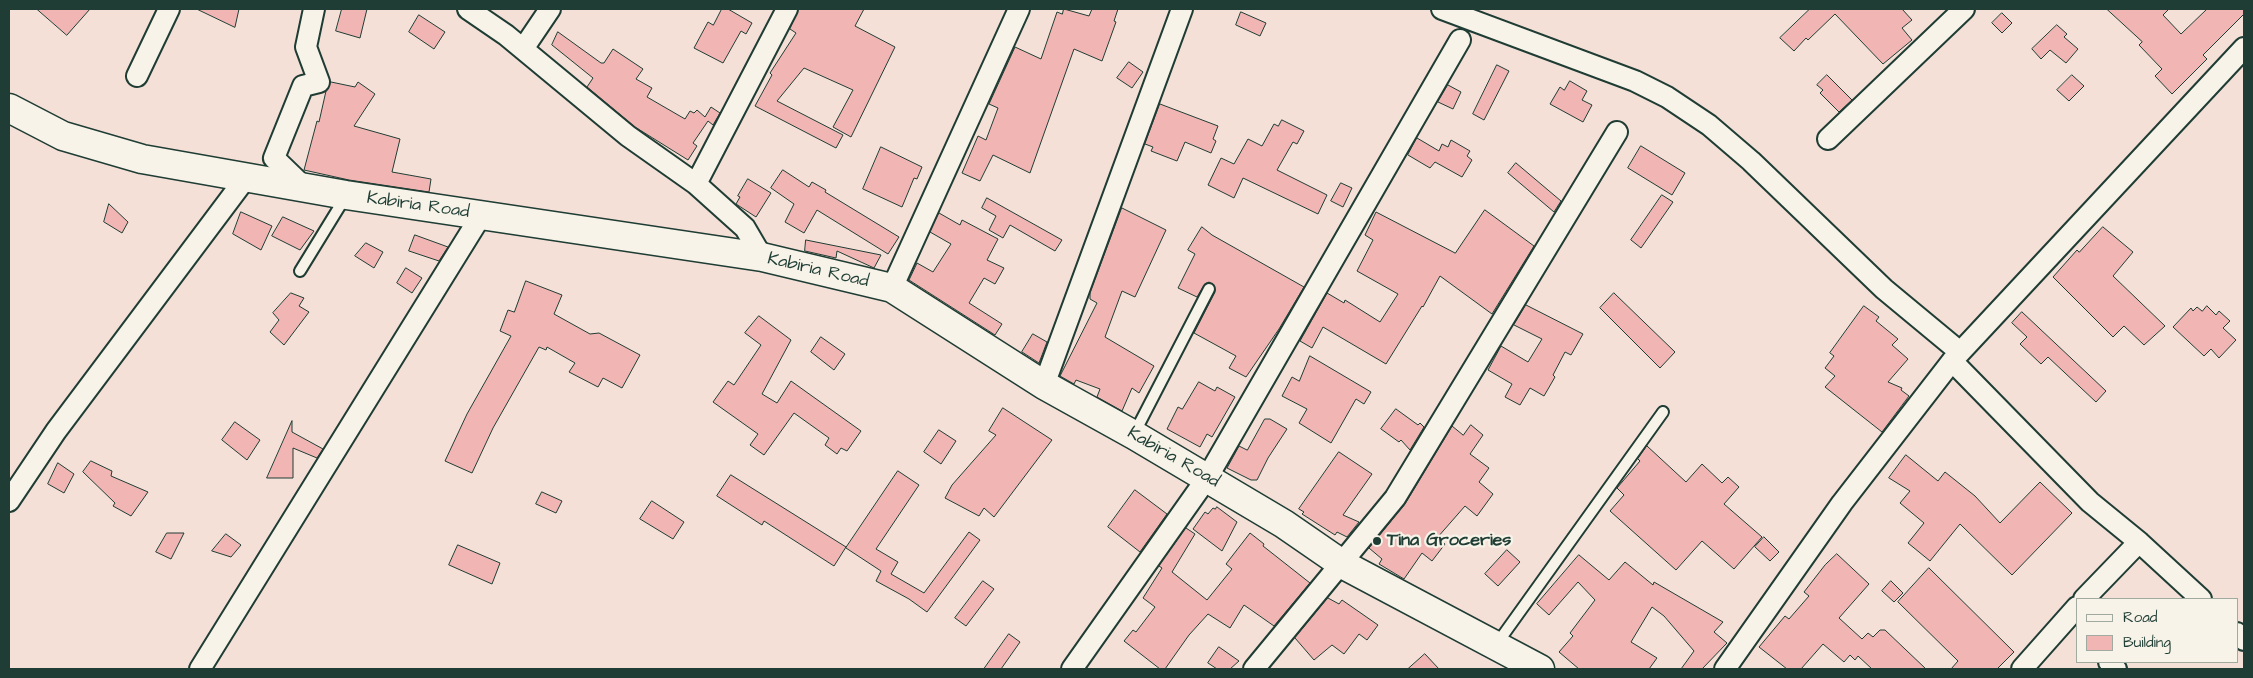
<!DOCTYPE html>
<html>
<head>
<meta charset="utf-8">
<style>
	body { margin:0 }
	#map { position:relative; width:2253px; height:678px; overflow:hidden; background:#f5e0d8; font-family:"Architects Daughter",sans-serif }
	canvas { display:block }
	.frame { position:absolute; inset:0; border:10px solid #1f3d34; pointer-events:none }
	.legend { position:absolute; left:2076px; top:598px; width:162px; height:65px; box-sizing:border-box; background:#f7f3e8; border:1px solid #a1aaa0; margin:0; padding:6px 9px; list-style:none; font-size:15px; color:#1f3d34 }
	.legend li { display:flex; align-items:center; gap:10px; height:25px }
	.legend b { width:25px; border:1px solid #a1aaa0 }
</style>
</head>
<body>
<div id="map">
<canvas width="2253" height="678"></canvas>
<div class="frame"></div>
<ul class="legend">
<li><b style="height:6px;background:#f7f3e8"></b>Road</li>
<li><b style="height:14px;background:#f1b5b3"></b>Building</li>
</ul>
</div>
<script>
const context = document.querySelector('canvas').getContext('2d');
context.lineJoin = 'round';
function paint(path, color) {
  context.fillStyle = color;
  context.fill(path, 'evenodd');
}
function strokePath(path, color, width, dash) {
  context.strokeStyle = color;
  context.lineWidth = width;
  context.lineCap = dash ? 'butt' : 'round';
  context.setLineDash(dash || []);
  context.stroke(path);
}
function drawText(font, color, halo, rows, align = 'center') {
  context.font = font + ' "Architects Daughter",sans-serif';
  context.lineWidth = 4.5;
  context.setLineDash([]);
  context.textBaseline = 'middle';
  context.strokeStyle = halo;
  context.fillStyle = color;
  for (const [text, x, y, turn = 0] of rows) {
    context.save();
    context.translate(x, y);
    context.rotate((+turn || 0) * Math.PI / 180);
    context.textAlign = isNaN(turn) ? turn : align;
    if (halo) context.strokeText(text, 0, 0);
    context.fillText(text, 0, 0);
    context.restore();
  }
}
const building = new Path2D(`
	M37 9H90L67 35Z
	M197 9H239L235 27Z
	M342 9H367L360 38 336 31Z
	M722 9H728L752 23 746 34 741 31 723 63 694 48 708 22 713 25Z
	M799 9H864L855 26 895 47 851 137 833 127 853 90 804 68 777 101 843 135 836 148 755 106 772 75 770 73 796 33 790 29Z
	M1064 9 1089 16 1092 9H1118L1114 21 1116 22 1102 61 1074 49 1030 173 993 155 980 181 962 173 978 136 986 140 998 108 989 104 1015 47 1041 59 1057 12 1062 14Z
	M1810 9H1902L1912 20 1902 28 1912 40 1883 64 1835 14 1808 40 1806 38 1794 51 1780 38Z
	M2107 9H2169L2163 15 2181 34 2207 9H2244V14L2203 55 2207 59 2172 94 2155 76 2162 69 2139 45 2142 42Z
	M1241 12 1266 23 1260 36 1236 25Z
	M2002 13 2012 23 2002 33 1992 23Z
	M419 15 445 32 434 49 409 32Z
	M2057 25 2067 34 2064 37 2078 49 2066 63 2050 50 2041 59 2032 49Z
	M558 32 601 63H604L613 49 643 69 636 79 652 88 647 97 685 119 690 111 694 113 697 110 705 117 711 107 720 113 713 125 708 121 693 143 697 146 688 160 635 127 587 87 593 78 552 45Z
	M1129 62 1143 72 1132 88 1117 78Z
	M1497 65 1509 71 1484 120 1473 114Z
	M1827 75 1852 100 1839 112 1820 93 1823 90 1817 85Z
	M2072 75 2084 86 2069 101 2057 90Z
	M1570 81 1587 91 1582 100 1592 105 1583 122 1550 104 1560 87 1564 90Z
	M331 82 355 87 358 82 375 94 354 126 400 139 392 172 431 179 429 192 349 180 304 170 317 121 319 122 326 91Z
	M1448 85 1461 92 1453 109 1438 102Z
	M1160 104 1218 126 1213 139 1216 141 1211 153 1185 142 1177 161 1151 151 1153 147 1145 144Z
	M1282 120 1304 131 1297 144 1293 142 1277 170 1327 195 1318 214 1243 178 1234 198 1208 185 1221 158 1234 164 1248 139 1262 146 1274 124 1278 126Z
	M1417 138 1439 151 1442 144 1448 147 1451 140 1470 151 1467 156 1472 160 1462 177 1435 162 1430 168 1408 155Z
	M1641 146 1685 173 1672 195 1628 168Z
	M881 147 922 167 917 179 914 178 902 207 863 189Z
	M1516 163 1561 201 1554 212 1508 173Z
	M783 170 809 187 812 182 826 190 825 192 899 237 888 254 817 210 804 233 785 222 794 204 771 188Z
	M748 179 771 193 756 217 736 204 740 197 738 196Z
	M1341 183 1352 188 1343 207 1331 201Z
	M1662 195 1673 202 1641 248 1631 240Z
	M987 198 1062 240 1055 251 1010 225 1003 238 989 230 996 216 982 208Z
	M109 204 128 222 122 233 104 222Z
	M1122 208 1166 230 1135 297 1122 291 1105 337 1154 366 1139 393 1132 388 1122 411 1097 397 1100 389 1076 380 1074 384 1060 376 1097 303 1090 299V293Z
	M1485 210 1534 246 1492 314 1440 276 1423 307 1422 306 1386 364 1323 327 1312 348 1300 341 1327 293 1344 303 1345 300 1380 322 1398 294 1357 271 1373 240 1365 235 1376 212 1455 253Z
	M241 212 272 226 261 250 233 234Z
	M939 213 960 225 962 220 998 239 987 260 1004 268 995 284 984 278 969 303 1002 324 995 335 909 280 917 263 933 272 951 244 930 232Z
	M283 217 314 231 300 250 272 236Z
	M1202 227 1212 235 1304 287 1279 329 1246 377 1229 368 1236 356 1194 333 1215 292 1214 285 1209 282 1205 284 1197 297 1178 288 1195 254 1188 250Z
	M2103 227 2133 252 2113 276 2165 326 2144 345 2124 326 2113 337 2053 277 2077 250 2079 252Z
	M415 235 448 247 439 261 409 251Z
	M806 240 881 255 874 268 837 251 836 258 805 251Z
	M366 243 383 252 374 268 355 256Z
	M406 268 422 278 412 293 397 283Z
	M526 281 562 295 554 314 590 334 599 333 640 355 622 388 603 378 598 387 569 372 575 363 547 347 546 350 539 347 493 428 472 473 445 461 467 414 511 336 500 331 508 310 514 312Z
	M291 293 304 298 299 306 309 312 284 345 270 332 279 320 273 313Z
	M1614 293 1675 352 1660 368 1600 308Z
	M1526 305 1583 334 1571 355 1565 352 1553 375 1555 377 1544 396 1530 388 1520 405 1505 397 1512 384 1488 370 1501 346 1528 362 1542 339 1514 325Z
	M1864 306 1879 317 1876 321 1898 339 1892 345 1908 359 1888 382 1902 388 1901 390 1909 396 1882 432 1825 387 1835 376 1825 368 1834 356 1830 353Z
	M2207 306 2216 315 2219 311 2230 321 2223 328 2236 340 2219 358 2211 349 2204 356 2173 327 2191 308 2193 311 2197 307 2202 311Z
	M2022 312 2106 391 2096 402 2048 357 2041 364 2020 344 2027 337 2012 323Z
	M759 316 791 340 762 394 777 403 791 381 861 431 847 451 841 448 837 454 825 445 829 438 794 413 764 455 750 445 758 434 713 402 728 381 734 385 761 345 745 333Z
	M1033 334 1047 342 1039 363 1022 352Z
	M821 337 845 354 834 370 811 352Z
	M1310 356 1371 392 1364 404 1356 399 1331 443 1299 423 1307 409 1282 396 1292 377 1299 381Z
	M1199 382 1215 391 1217 387 1235 397 1212 437 1207 434 1200 447 1167 429 1178 407 1182 409Z
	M1003 408 1052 440 994 517 984 508 979 516 945 498 952 485 996 435 989 431Z
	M1396 409 1418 425 1420 423 1424 427 1410 450 1401 440 1399 442 1381 429Z
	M1265 419H1270L1287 429 1268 458 1257 480H1251L1227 468 1239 446 1247 450Z
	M292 421V432L323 449 317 458 293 448V478H267Z
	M235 422 260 440 247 460 222 440Z
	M1471 425 1483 435 1470 454 1489 468 1479 482 1493 494 1477 516 1465 506 1437 538 1445 544 1432 561 1422 553 1404 579 1379 564 1382 559 1369 548 1405 504 1452 426 1463 435Z
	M939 430 956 441 941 464 924 452Z
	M1647 446 1686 482 1702 464 1722 483 1728 477 1739 487 1724 504 1762 537 1734 569 1702 541 1676 570 1610 511 1624 495 1617 488 1640 461 1638 459Z
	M1339 452 1372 474 1343 515 1359 522 1347 537 1337 532 1335 535 1302 514 1304 512 1299 509Z
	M1906 455 1938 481 1945 472 1975 496 2000 523 2040 482 2072 513 2012 575 1960 524 1930 561 1908 543 1924 523 1900 503 1910 491 1889 478Z
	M91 461 112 471 111 476 148 492 131 516 113 506 115 503 83 472Z
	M58 463 74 474 64 493 48 484Z
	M898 471 919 485 876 549 898 562 891 574 924 593 969 532 980 540 927 612 909 599 876 581 881 571 846 548Z
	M731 475 846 547 834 566 764 521 762 525 717 496Z
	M1135 490 1167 514 1140 552 1108 527Z
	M542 492 562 501 556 513 536 504Z
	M652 501 684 522 673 539 640 519Z
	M1217 507 1237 522 1222 551 1193 529 1205 512 1208 514 1213 508 1215 509Z
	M1186 528 1195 534 1172 572 1207 600 1232 569 1226 564 1250 533 1264 544 1263 546 1310 583 1274 626 1244 605 1230 628 1208 614 1189 635 1165 669H1160L1124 641 1133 630 1136 632 1155 607 1143 598 1162 568 1159 566Z
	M167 533H184L171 559 156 552Z
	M226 534 241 545 231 557 212 551Z
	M1764 537 1779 552 1770 561 1755 547Z
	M458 545 500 563 492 584 449 565Z
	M1507 550 1520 562 1498 586 1485 574Z
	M1837 554 1869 584 1839 618 1862 639 1868 633 1873 637 1880 630H1885L1926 669H1872L1858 656 1855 660 1850 655 1844 662 1823 644 1801 669H1787L1759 647 1785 616 1789 619 1809 596 1804 592 1825 565Z
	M1579 555 1609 580 1625 562 1653 585 1654 582 1723 622 1714 632 1727 643 1702 669H1681L1694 651 1664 616 1652 607 1631 642 1657 658 1649 669H1579L1559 652 1573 636 1570 633 1595 600 1578 582 1549 615 1537 604Z
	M1929 568 2014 652 1997 669H1951L1958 661 1898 602Z
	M983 581 994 589 966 626 955 618Z
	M1891 581 1903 593 1894 602 1882 591Z
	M1328 598 1339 604 1342 600 1378 625 1367 640 1359 634 1344 654 1332 645 1314 660 1295 638Z
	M1009 634 1020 642 1001 669H984Z
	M1219 647 1239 661 1230 669H1217L1208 663Z
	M1425 654 1439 669H1408Z`);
const lane = new Path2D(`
	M300 271 346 196
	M1134 434 1209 289
	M1496 645 1663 412`);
const street = new Path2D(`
	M468 9 506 35 628 136 696 184
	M1442 9 1635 81 1667 97 1709 125 1751 161 1884 289 1960 352
	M523 49 550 9
	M137 76 169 9
	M1828 139 1964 9
	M305 188 274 158 303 86 319 82 306 47 314 9
	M762 257 745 228 696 184 787 9
	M892 288 1019 9
	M1952 361 2090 502 2139 542 2201 599
	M1044 385 1182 9
	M9 501 56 431 245 179
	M2084 599 2139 542
	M2237 633 2244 640
	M2109 662 2116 669
	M200 669 482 214
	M1072 669 1207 478 1460 40
	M1254 669 1395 498 1617 132
	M1725 669 1842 503 1952 361 2244 48
	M2022 669 2077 607`);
const secondary = new Path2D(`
	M9 108 63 136 142 159 346 195 762 257 892 288 1044 385 1134 435 1284 524 1342 564 1540 669`);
const markers = [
	[1377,541,5,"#1f3d34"]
];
const streetNames = [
	["Kabiria Road",418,206,8],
	["Kabiria Road",818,271,13],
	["Kabiria Road",1173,458,30]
];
const poiNames = [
	["Tina Groceries",1387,541]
];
paint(building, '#f1b5b3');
strokePath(building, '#1f3d34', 1);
strokePath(lane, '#1f3d34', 14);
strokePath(street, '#1f3d34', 24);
strokePath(secondary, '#1f3d34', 31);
strokePath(lane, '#f7f3e8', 10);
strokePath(street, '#f7f3e8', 20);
strokePath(secondary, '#f7f3e8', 28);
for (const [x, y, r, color] of markers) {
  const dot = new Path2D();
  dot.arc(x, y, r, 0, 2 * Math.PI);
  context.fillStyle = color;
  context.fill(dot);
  strokePath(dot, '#f7f3e8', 2);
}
drawText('18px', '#1f3d34', '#f7f3e8', streetNames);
drawText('bold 18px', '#1f3d34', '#f7f3e8', poiNames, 'left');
</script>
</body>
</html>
